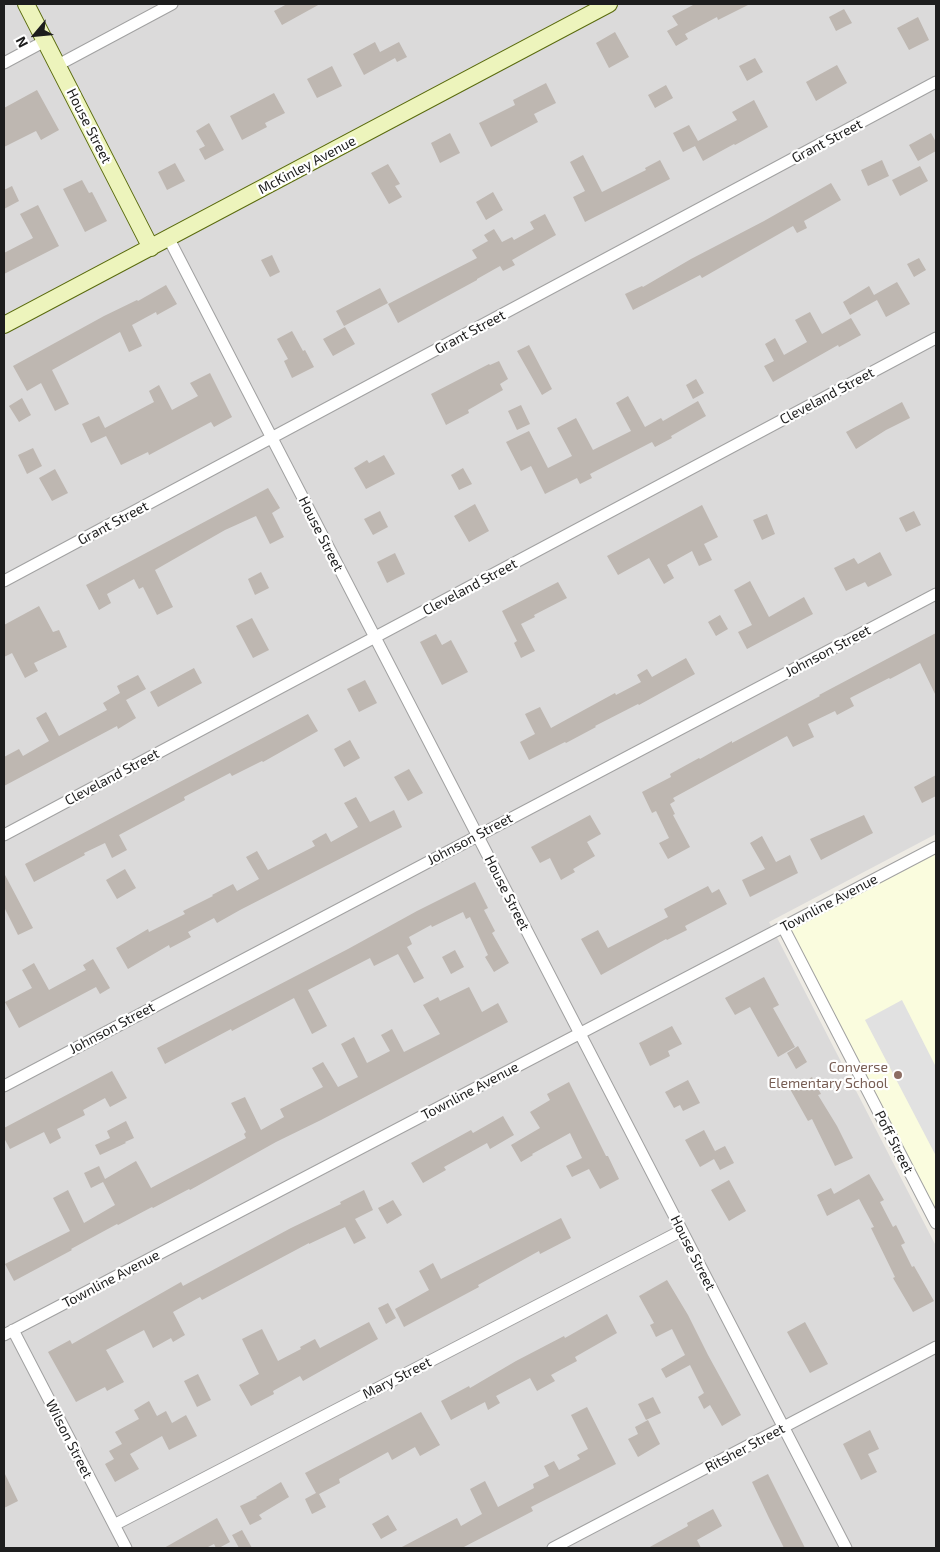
<!DOCTYPE html>
<html>
<head>
<meta charset="utf-8">
<style>
	body { margin:0 }
	#map { position:relative; width:940px; height:1552px; overflow:hidden; background:#eeebe4; font-family:"Exo 2",sans-serif }
	canvas { display:block }
	.frame { position:absolute; inset:0; border:5px solid #1d1d1d; pointer-events:none }
	.north { position:absolute; left:10px; top:10px; width:50px; height:50px; -webkit-text-stroke:4px #fff; paint-order:stroke; rotate:242deg; font-size:14px; font-weight:700; line-height:20px; text-align:center; color:#1d1d1d }
	.north::after { content:''; display:block; margin:auto; width:18px; height:22px; background:#1d1d1d; clip-path:polygon(50% 0,100% 100%,50% 72%,0 100%) }
</style>
</head>
<body>
<div id="map">
<canvas width="940" height="1552"></canvas>
<div class="frame"></div>
<div class="north">N</div>
</div>
<script>
const context = document.querySelector('canvas').getContext('2d');
context.lineJoin = 'round';
function paint(path, color) {
  context.fillStyle = color;
  context.fill(path, 'evenodd');
}
function strokePath(path, color, width, dash) {
  context.strokeStyle = color;
  context.lineWidth = width;
  context.lineCap = dash ? 'butt' : 'round';
  context.setLineDash(dash || []);
  context.stroke(path);
}
function drawText(font, color, halo, rows, align = 'center') {
  context.font = font + ' "Exo 2",sans-serif';
  context.lineWidth = 4.5;
  context.setLineDash([]);
  context.textBaseline = 'middle';
  context.strokeStyle = halo;
  context.fillStyle = color;
  for (const [text, x, y, turn = 0] of rows) {
    context.save();
    context.translate(x, y);
    context.rotate((+turn || 0) * Math.PI / 180);
    context.textAlign = isNaN(turn) ? turn : align;
    if (halo) context.strokeText(text, 0, 0);
    context.fillText(text, 0, 0);
    context.restore();
  }
}
const residential = new Path2D(`
	M4 4H936V834L769 922 936 1246V1548H4Z`);
const education = new Path2D(`
	M936 845V1223L783 927Z`);
const parking = new Path2D(`
	M902 1000 936 1067V1156L865 1020Z`);
const building = new Path2D(`
	M287 4H320L282 25 274 11Z
	M695 4H750L718 20 717 17 685 34 688 39 676 46 667 31 678 25 672 16Z
	M844 9 852 23 836 31 829 17Z
	M918 17 929 40 909 50 897 28Z
	M615 32 629 57 609 68 596 43Z
	M375 42 380 52 399 42 407 57 397 62 395 58 364 75 353 54Z
	M755 58 763 72 747 81 739 66Z
	M837 65 847 83 816 101 806 82Z
	M332 66 342 86 317 98 307 79Z
	M546 83 556 103 534 114 538 122 491 147 479 123 515 105 513 100Z
	M666 85 673 98 655 108 648 95Z
	M37 90 59 130 41 140 36 131 4 147V108Z
	M274 93 285 113 265 123 267 127 242 140 230 116Z
	M754 100 768 127 735 145 734 144 703 161 695 146 683 152 673 133 689 125 698 141 737 120 732 112Z
	M209 123 224 150 205 160 199 149 205 146 196 131Z
	M450 133 460 153 440 163 431 143Z
	M931 133 936 142V151L918 161 909 145Z
	M583 155 602 192 646 170 645 168 660 160 670 179 585 222 573 197 585 191 570 162Z
	M882 160 889 176 868 186 861 170Z
	M175 163 185 181 167 190 158 172Z
	M388 164 400 184 395 186 402 197 389 204 371 173Z
	M920 166 928 181 900 196 892 180Z
	M82 180 89 193 92 192 107 221 85 232 63 189Z
	M831 183 841 200 804 221 807 228 797 233 793 226 702 278 700 275 633 310 625 294 642 286 643 287 691 259 764 221Z
	M12 186 19 201 4 209V190Z
	M493 192 503 210 486 220 476 202Z
	M38 205 59 246 4 274V253L33 238 20 214Z
	M545 214 556 235 512 260 515 265 503 271 500 266 477 279V280L398 323 388 304 477 258 472 250 488 241 484 235 494 229 502 242 512 237 514 240 534 229 530 222Z
	M272 255 280 272 270 277 261 260Z
	M919 258 926 270 914 277 907 264Z
	M897 282 910 304 886 317 877 300 850 315 843 302 869 286 874 295Z
	M166 285 177 304 157 315 156 312 132 325 142 346 129 352 120 332 52 370 69 404 55 411 41 383 27 391 13 366 104 316 137 300 138 301Z
	M380 288 388 303 344 326 336 311Z
	M810 312 822 334 851 318 861 335 839 347 838 345 773 382 764 366 774 361 765 344 775 338 784 355 807 342 795 320Z
	M345 327 355 344 333 356 323 339Z
	M292 331 303 351 305 350 314 367 292 378 284 361 288 359 277 339Z
	M529 345 552 389 542 395 517 351Z
	M499 361 508 379 500 384 503 390 468 410 469 413 446 425 431 394 489 364 490 365Z
	M210 373 232 417 214 427 211 422 149 455 148 452 121 465 106 436 91 443 82 424 99 416 105 428 154 402 149 391 159 385 172 410 198 396 190 383Z
	M696 379 704 393 693 399 686 385Z
	M628 396 645 427 661 418 663 421 698 401 706 416 671 436 672 438 655 447 652 442 590 474 592 478 580 484 577 478 545 494 531 466 521 471 506 442 529 431 548 468 572 456 557 428 576 418 593 450 631 431 616 403Z
	M22 398 31 415 19 422 9 406Z
	M902 402 910 418 886 430 856 449 846 432Z
	M521 405 530 424 517 430 508 411Z
	M33 448 42 466 27 474 18 455Z
	M384 455 395 474 366 489 354 468 367 460 369 463Z
	M463 468 472 484 459 490 451 475Z
	M55 469 68 493 52 501 39 478Z
	M268 488 280 508 272 513 284 537 270 544 256 516 225 530 155 570 173 607 157 615 143 587 139 589 134 579 107 594 111 603 99 610 86 585Z
	M475 504 489 531 469 542 454 516Z
	M702 505 718 537 704 544 712 560 699 566 692 551 667 565 674 578 664 584 649 558 618 575 607 556Z
	M380 511 388 527 373 535 364 519Z
	M914 511 921 525 906 532 899 518Z
	M767 514 775 534 762 540 753 520Z
	M880 552 892 575 868 587 865 582 846 591 834 568 854 558 858 564Z
	M395 553 405 574 387 583 377 562Z
	M261 572 269 588 255 595 248 579Z
	M750 581 769 617 804 597 813 614 747 649 738 632 752 625 734 590Z
	M558 582 567 598 534 615 535 617 521 624 535 651 521 658 514 643 517 641 502 611Z
	M39 606 53 632 59 630 67 647 34 663 38 671 25 678 12 653 4 657V625Z
	M720 615 728 629 716 636 708 622Z
	M252 618 269 650 253 658 236 626Z
	M936 633V696L920 663 890 679 889 678 850 698 854 706 837 715 835 711 808 724 814 737 793 747 787 736 673 798 675 801 670 804 675 814 673 815 690 847 668 859 659 843 669 838 656 811 652 813 642 792 671 777 670 774 699 758 700 759 732 741V743L820 696 819 695Z
	M436 634 442 645 451 640 468 672 442 685 420 642Z
	M686 658 695 674 639 705 638 704 595 726 596 727 566 743 565 742 529 760 520 742 535 734 525 714 540 707 551 728 615 693 616 695 641 682 637 675 647 669 652 677Z
	M194 668 202 683 158 707 150 692Z
	M138 675 146 689 126 700 136 718 118 729 117 726 4 786V757L19 749 23 756 49 741 36 718 46 712 59 736 107 710 103 703 120 693 117 686Z
	M365 680 377 703 359 712 347 689Z
	M308 714 318 731 263 762 262 761 232 776 230 773 184 797 185 800 119 835 127 850 112 858 105 843 84 853 85 855 34 882 25 864Z
	M350 740 360 758 344 767 334 749Z
	M409 769 423 793 408 801 394 777Z
	M936 775V796L922 803 914 787Z
	M356 797 370 822 394 810 402 827 240 910 217 923 214 918 188 932 191 937 170 948 169 945 128 969 116 948 148 929 149 932 185 914 183 911 213 896 212 895 233 884 237 891 259 879 246 857 257 851 268 870 315 846 312 841 326 833 331 842 358 827 344 803Z
	M590 815 601 834 587 842 595 856 573 869 575 872 561 880 550 858 540 863 531 847Z
	M864 815 873 833 821 860 810 839Z
	M762 836 776 862 790 855 798 873 750 897 742 880 765 869 750 843Z
	M125 869 136 888 117 899 106 880Z
	M4 873 33 928 18 935 4 907Z
	M475 882 488 908 484 910 495 931 492 933 509 963 494 972 485 957 488 955 470 917 466 919 463 912 432 927 431 925 409 937 412 944 407 947 424 978 414 983 398 954 374 966 370 958 308 990 327 1026 312 1034 294 998 232 1031 231 1029 165 1064 157 1048 348 949 417 911Z
	M708 886 712 893 719 889 727 904 685 926 687 930 667 940 666 939 601 975 581 939 598 930 608 948 668 917 664 909Z
	M455 950 464 967 451 974 442 957Z
	M93 959 110 988 100 994 96 987 19 1028 5 1002 32 988 22 970 34 963 49 990 86 970 83 965Z
	M764 977 779 1005 773 1008 795 1047 778 1057 750 1007 735 1015 725 998Z
	M469 987 482 1012 498 1003 508 1022 321 1120 276 1142 190 1190 189 1189 153 1208 152 1207 118 1225 117 1224 71 1249 72 1250 14 1281 5 1264 70 1231 53 1198 68 1190 84 1223 115 1205 103 1182 91 1188 84 1173 99 1166 105 1179 136 1161 151 1188 246 1138 244 1134 246 1132 231 1103 245 1097 261 1130 284 1117 280 1109 323 1087 312 1068 323 1062 338 1087 358 1077 341 1044 354 1037 367 1063 390 1051 381 1035 392 1029 404 1052 440 1034 423 1005 438 997 440 1001Z
	M672 1026 682 1044 668 1051 670 1056 650 1066 639 1043Z
	M798 1046 807 1062 796 1069 787 1053Z
	M112 1071 127 1098 110 1107 105 1098 83 1110 85 1115 57 1129 61 1138 50 1144 44 1132 10 1149 4 1138V1128Z
	M812 1077 821 1094 818 1095 837 1126 853 1158 835 1166 812 1119 808 1121 790 1089Z
	M688 1080 700 1103 683 1111 680 1105 674 1108 665 1092Z
	M569 1082 606 1156H608L619 1179 600 1189 589 1169 572 1177 566 1166 582 1158 570 1133 532 1154 533 1155 521 1162 511 1145 540 1128 530 1112 550 1100 547 1094Z
	M503 1116 514 1135 490 1149 487 1143 444 1167 446 1170 423 1183 411 1163 471 1130 473 1133Z
	M126 1121 134 1138 125 1142 126 1143 100 1155 95 1145 110 1138 107 1131Z
	M704 1130 715 1151 725 1146 734 1163 720 1170 714 1159 700 1167 685 1140Z
	M869 1174 884 1200 880 1202 893 1227 896 1225 905 1243 901 1245 912 1267 914 1266 934 1301 913 1312 893 1278 895 1277 871 1228 874 1227 859 1199 827 1216 817 1195 831 1188 834 1194Z
	M729 1180 746 1211 729 1221 711 1190Z
	M364 1190 373 1210 355 1219 366 1238 354 1244 345 1227 309 1244V1243L202 1300 200 1297 173 1312 185 1335 173 1342 171 1338 153 1348 144 1330 106 1350 124 1382 107 1391 105 1387 76 1402 48 1352 70 1340 72 1344 181 1282 183 1286 291 1228 341 1204 340 1202Z
	M393 1200 402 1215 387 1224 378 1208Z
	M561 1218 571 1238 540 1254 539 1251 478 1285 479 1287 404 1327 395 1309 429 1290 419 1271 433 1263 441 1279Z
	M667 1280 688 1315 708 1355 741 1415 722 1426 710 1405 704 1409 698 1397 704 1393 690 1365 666 1378 661 1369 685 1355 672 1329 656 1337 650 1325 654 1323 639 1296Z
	M388 1303 396 1318 386 1324 378 1308Z
	M607 1314 617 1333 575 1357 577 1361 551 1375 555 1381 537 1391 530 1378 496 1396 500 1403 488 1410 485 1402 451 1420 441 1401 469 1386 470 1388 516 1361 564 1336 565 1338Z
	M369 1322 378 1339 303 1381 300 1376 273 1391 274 1394 251 1406 239 1385 259 1374 242 1339 262 1329 278 1361 301 1349 300 1347 315 1339 320 1348Z
	M805 1322 828 1364 810 1373 787 1332Z
	M198 1374 211 1400 197 1407 184 1381Z
	M653 1397 661 1413 646 1420 638 1404Z
	M149 1401 157 1416 166 1411 172 1423 186 1415 197 1436 169 1450 162 1436 130 1454 139 1469 115 1482 105 1464 114 1459 109 1451 122 1444 115 1432 139 1419 134 1410Z
	M587 1407 616 1464 531 1507 533 1511 462 1548H400L457 1518 461 1526 482 1514 470 1489 485 1481 498 1507 534 1488 533 1484 549 1476 544 1466 554 1461 559 1470 580 1459 577 1455 588 1449 571 1415Z
	M421 1412 440 1445 420 1456 415 1447 392 1460 388 1452 339 1479 340 1483 319 1494 326 1507 312 1514 305 1499 316 1493 305 1473Z
	M648 1420 660 1444 638 1457 628 1439 638 1434 635 1427Z
	M870 1430 879 1449 868 1454 877 1472 861 1480 843 1444Z
	M4 1472 18 1501 4 1508Z
	M768 1474 805 1548H784L769 1518 752 1482Z
	M281 1482 289 1497 259 1515 262 1519 250 1525 240 1506 257 1498 256 1497Z
	M713 1509 722 1526 697 1540 701 1548H648L688 1526 687 1523Z
	M388 1515 397 1530 381 1539 372 1524Z
	M217 1518 230 1542 219 1548H216L214 1544 206 1548H164Z
	M242 1530 252 1548H239L232 1535Z`);
const street = new Path2D(`
	M4 63 45 41
	M58 65 172 4
	M169 239 846 1548
	M4 581 936 82
	M4 835 936 338
	M783 927 936 1223
	M4 1086 936 594
	M13 1330 126 1548
	M4 1335 936 847
	M114 1525 681 1231
	M553 1548 936 1347`);
const secondary = new Path2D(`
	M26 4 151 248
	M4 325 609 4`);
const markers = [
	[898,1075,5,"#8d6e63"]
];
const streetNames = [
	["House Street",89,126,63],
	["Grant Street",827,141,-28],
	["McKinley Avenue",307,165,-28],
	["Grant Street",470,332,-28],
	["Cleveland Street",827,396,-28],
	["Grant Street",113,523,-28],
	["House Street",321,534,63],
	["Cleveland Street",470,587,-28],
	["Johnson Street",828,651,-28],
	["Cleveland Street",112,777,-28],
	["Johnson Street",470,839,-28],
	["House Street",507,893,63],
	["Townline Avenue",829,903,-28],
	["Johnson Street",112,1028,-28],
	["Townline Avenue",470,1091,-28],
	["Poff Street",894,1142,63],
	["House Street",693,1253,63],
	["Townline Avenue",111,1279,-28],
	["Mary Street",397,1378,-27],
	["Wilson Street",69,1439,63],
	["Ritsher Street",745,1448,-28]
];
const educationNames = [
	["Converse",888,1067],
	["Elementary School",888,1083]
];
paint(residential, '#dbdada');
paint(education, '#fafcde');
paint(parking, '#e1e1e1');
paint(building, '#beb7b1');
strokePath(street, '#a1a1a1', 13);
strokePath(secondary, '#5a6b0e', 18);
strokePath(street, '#fff', 11);
strokePath(secondary, '#edf4bc', 16);
for (const [x, y, r, color] of markers) {
  const dot = new Path2D();
  dot.arc(x, y, r, 0, 2 * Math.PI);
  context.fillStyle = color;
  context.fill(dot);
  strokePath(dot, '#fff', 2);
}
drawText('14px', '#1d1d1d', '#fff', streetNames);
drawText('14px', '#785e54', '#fff', educationNames, 'right');
</script>
</body>
</html>
